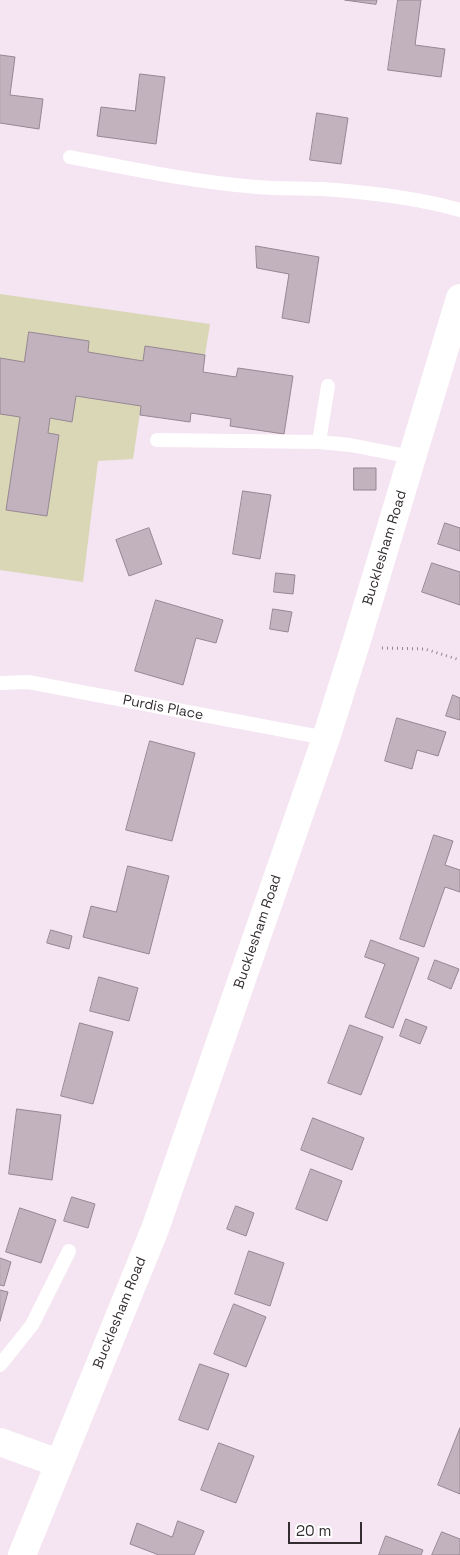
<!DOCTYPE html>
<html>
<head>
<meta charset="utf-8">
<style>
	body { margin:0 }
	#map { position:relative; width:460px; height:1555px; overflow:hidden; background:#f5e4f1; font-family:"Space Grotesk",sans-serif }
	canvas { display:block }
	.scale { position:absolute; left:288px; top:1522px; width:74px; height:22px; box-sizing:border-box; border:2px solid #332d31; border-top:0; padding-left:6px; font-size:15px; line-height:18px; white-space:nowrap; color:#332d31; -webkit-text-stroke:4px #fff; paint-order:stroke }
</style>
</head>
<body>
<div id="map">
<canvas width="460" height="1555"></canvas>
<div class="scale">20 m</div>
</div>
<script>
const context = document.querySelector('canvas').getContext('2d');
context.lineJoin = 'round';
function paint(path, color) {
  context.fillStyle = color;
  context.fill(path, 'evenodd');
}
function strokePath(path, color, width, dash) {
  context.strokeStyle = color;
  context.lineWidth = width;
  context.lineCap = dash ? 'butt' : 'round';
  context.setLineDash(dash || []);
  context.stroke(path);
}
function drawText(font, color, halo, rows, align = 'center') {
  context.font = font + ' "Space Grotesk",sans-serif';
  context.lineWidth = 4;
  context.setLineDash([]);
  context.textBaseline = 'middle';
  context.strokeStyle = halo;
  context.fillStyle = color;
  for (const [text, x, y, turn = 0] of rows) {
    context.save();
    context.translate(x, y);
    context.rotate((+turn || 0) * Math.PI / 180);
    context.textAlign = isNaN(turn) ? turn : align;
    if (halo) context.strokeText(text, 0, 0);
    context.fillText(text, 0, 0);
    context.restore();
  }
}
const green = new Path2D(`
	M0 294 210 324 205 355 145 346 143 361 88 352 89 341 29 332 24 362 0 358Z
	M76 396 141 406 133 459 98 461 83 582 0 570V414L20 417 6 510 47 516 59 435 48 433 50 418 72 422Z`);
const building = new Path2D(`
	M345 0H377L376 4Z
	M398 0H421L415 45 445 49 441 77 388 70Z
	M0 55 15 57 10 95 43 99 39 129 0 123Z
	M140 74 165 77 156 144 97 136 101 107 135 111Z
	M317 113 348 118 341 164 310 160Z
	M256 246 319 257 309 323 282 318 289 274 257 268Z
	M29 332 89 341 88 352 143 361 145 346 205 355 203 372 236 377 238 368 293 376 284 434 230 426 231 419 191 413 190 422 140 415 141 406 76 396 72 422 50 418 48 433 59 435 47 516 6 510 20 417 0 414V358L24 362Z
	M354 468H376V490H354Z
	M243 491 271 495 260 559 233 554Z
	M445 523 460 528V551L438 544Z
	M149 528 162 564 129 576 116 540Z
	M432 563 460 572V605L422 592Z
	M276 573 295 575 293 594 274 592Z
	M156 600 223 620 216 643 196 638 183 685 135 671Z
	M273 609 292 612 288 632 270 629Z
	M453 695 460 698V720L446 716Z
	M397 718 446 732 438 756 417 750 412 769 385 761Z
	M150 741 195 753 172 841 126 830Z
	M434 835 453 841 445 865 460 870V892L445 887 424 947 400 939Z
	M128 866 169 876 149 954 83 937 91 906 116 912Z
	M51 930 72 936 69 949 47 943Z
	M371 940 419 958 393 1028 365 1017 385 964 365 957Z
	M435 960 459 969 451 989 428 979Z
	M99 977 138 988 129 1021 90 1011Z
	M406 1019 427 1027 420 1044 400 1036Z
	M80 1023 113 1032 93 1104 61 1096Z
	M350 1025 383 1037 361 1095 328 1083Z
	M17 1109 61 1115 52 1180 9 1174Z
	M313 1118 364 1138 352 1170 301 1150Z
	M311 1169 342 1181 327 1221 296 1209Z
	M72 1197 95 1204 88 1228 64 1221Z
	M236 1206 254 1213 246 1236 227 1229Z
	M20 1208 56 1220 41 1263 6 1252Z
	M249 1251 284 1263 270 1306 235 1294Z
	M0 1258 11 1262 4 1286 0 1285Z
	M0 1290 8 1292 0 1321Z
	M234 1304 266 1317 246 1367 214 1354Z
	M200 1364 229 1374 208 1430 179 1420Z
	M460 1428V1494L438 1485Z
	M219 1443 254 1456 236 1503 201 1490Z
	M178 1521 204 1531 194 1555H159L130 1544 137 1523 172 1537Z
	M442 1532 460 1539V1555H432Z
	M386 1536 423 1550 421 1555H379Z`);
const path = new Path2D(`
	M382 648 425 649 460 660`);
const service = new Path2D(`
	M70 157C132 169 194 182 257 187 279 189 300 188 322 189 366 192 418 198 460 210
	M157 440 319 442 350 445 412 457
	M319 442 328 386
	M0 683 28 682 326 738
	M0 1365 32 1325 69 1251`);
const minor = new Path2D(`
	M0 1442 58 1463`);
const tertiary = new Path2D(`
	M22 1555 155 1229 326 738 357 640 460 298`);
const streetNames = [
	["Bucklesham Road",385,548,-73],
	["Purdis Place",163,708,11],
	["Bucklesham Road",258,932,-71],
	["Bucklesham Road",120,1313,-68]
];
paint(green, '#dad7b7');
paint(building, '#c2b2be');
strokePath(building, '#968691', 1);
strokePath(path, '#92868f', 3, [1, 4]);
strokePath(service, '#fff', 14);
strokePath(minor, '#fff', 28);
strokePath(tertiary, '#fff', 28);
drawText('14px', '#332d31', '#fff', streetNames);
</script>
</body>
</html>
